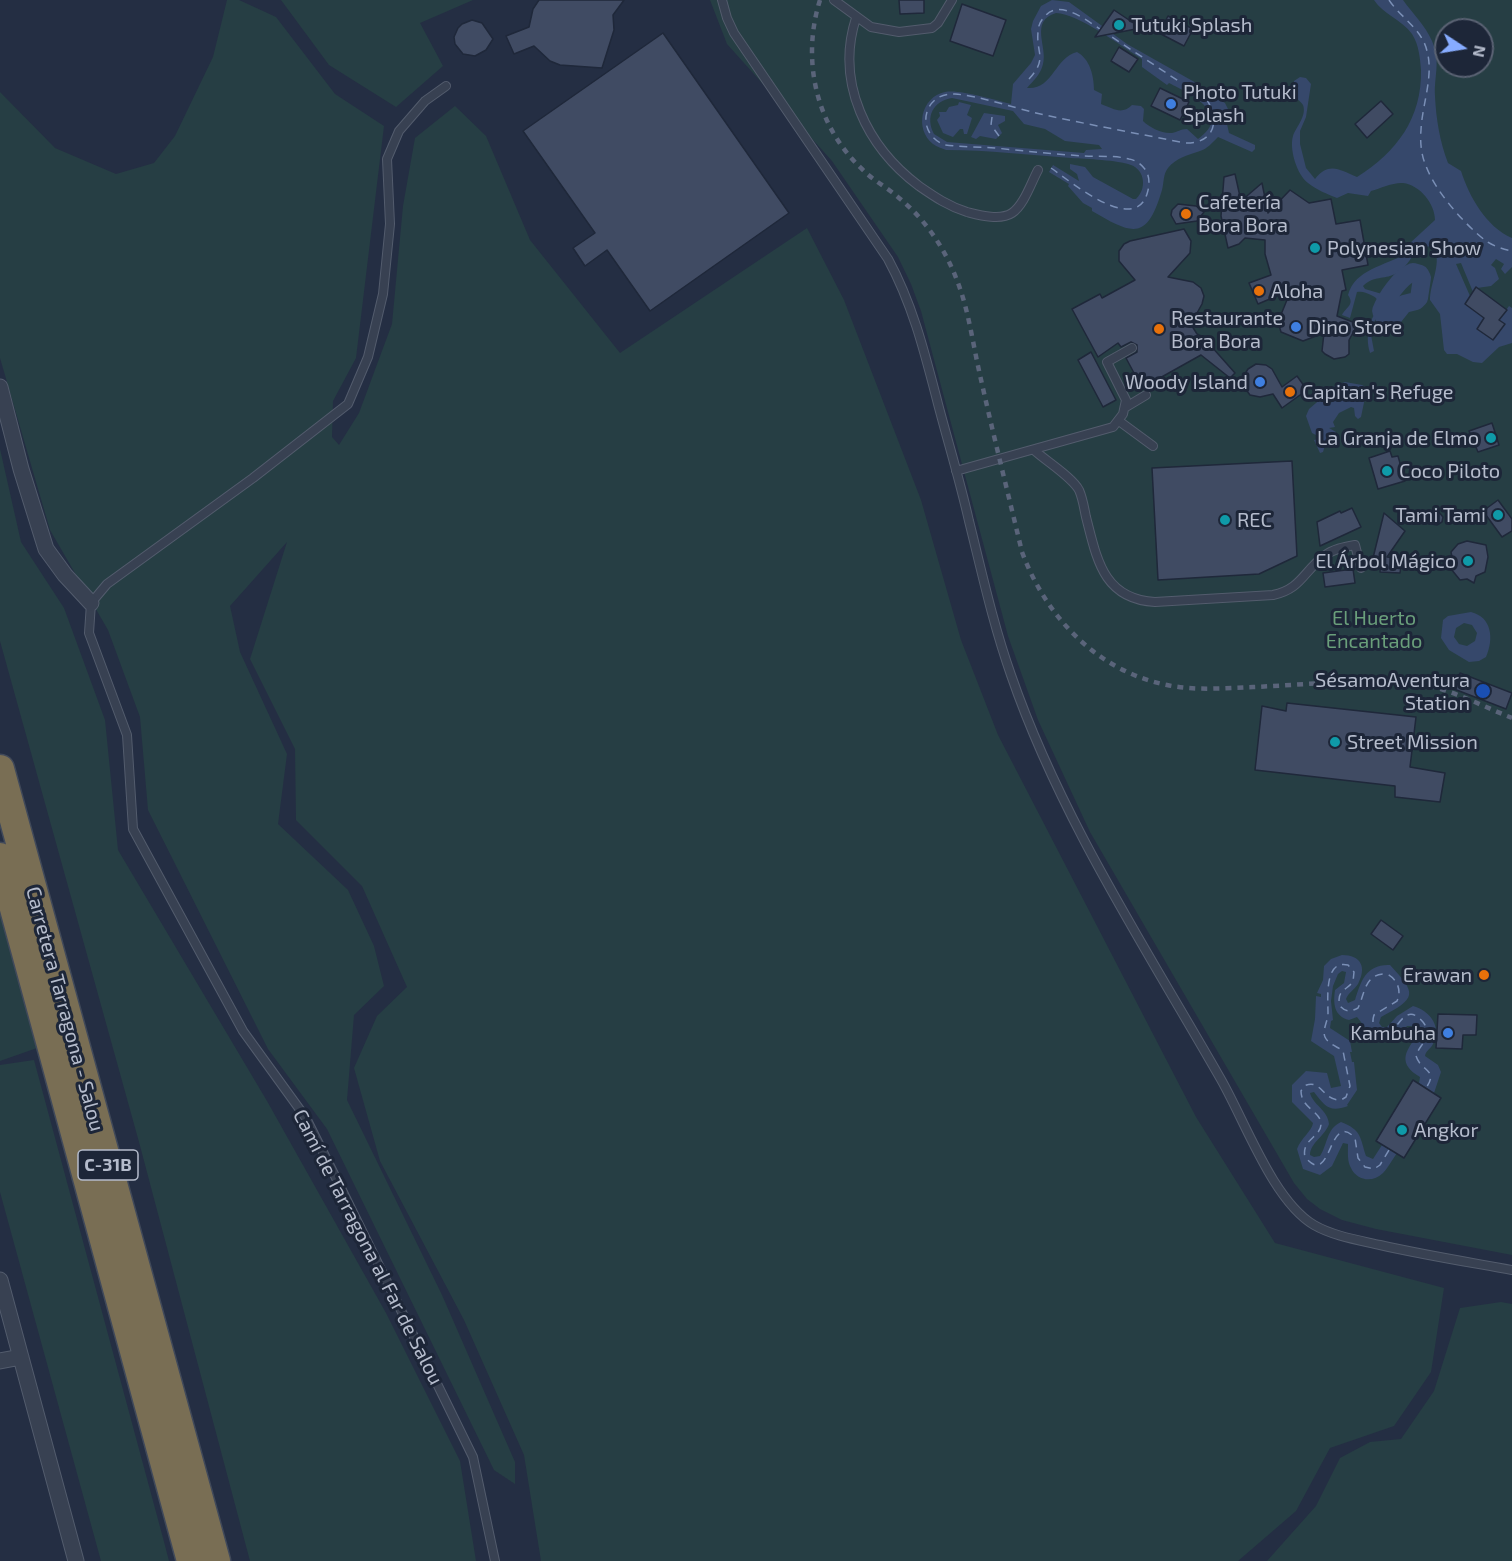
<!DOCTYPE html>
<html>
<head>
<meta charset="utf-8">
<style>
	body { margin:0 }
	#map { position:relative; width:1512px; height:1561px; overflow:hidden; background:#242e43; font-family:"Exo 2",sans-serif }
	canvas { display:block }
	.north { position:absolute; left:1434px; top:18px; width:60px; height:60px; box-sizing:border-box; background:#1d2638; border:2px solid #5a6273; border-radius:50%; rotate:102deg; font-size:16px; font-weight:700; line-height:24px; text-align:center; color:#b5bccc }
	.north::after { content:''; display:block; margin:auto; width:21px; height:27px; background:#87acff; clip-path:polygon(50% 0,100% 100%,50% 72%,0 100%) }
</style>
</head>
<body>
<div id="map">
<canvas width="1512" height="1561"></canvas>
<div class="north">N</div>
</div>
<script>
const context = document.querySelector('canvas').getContext('2d');
context.lineJoin = 'round';
function paint(path, color) {
  context.fillStyle = color;
  context.fill(path, 'evenodd');
}
function strokePath(path, color, width, dash) {
  context.strokeStyle = color;
  context.lineWidth = width;
  context.lineCap = dash ? 'butt' : 'round';
  context.setLineDash(dash || []);
  context.stroke(path);
}
function drawText(font, color, halo, rows, align = 'center') {
  context.font = font + ' "Exo 2",sans-serif';
  context.lineWidth = 6;
  context.setLineDash([]);
  context.textBaseline = 'middle';
  context.strokeStyle = halo;
  context.fillStyle = color;
  for (const [text, x, y, turn = 0] of rows) {
    context.save();
    context.translate(x, y);
    context.rotate((+turn || 0) * Math.PI / 180);
    context.textAlign = isNaN(turn) ? turn : align;
    if (halo) context.strokeText(text, 0, 0);
    context.fillText(text, 0, 0);
    context.restore();
  }
}
const green = new Path2D(`
	M227 0H239L276 17 335 94 384 126 356 358 333 401 332 437 339 445 359 413 392 324 403 206 415 138 455 106 486 136 530 240 620 353 807 228 844 300 921 500 961 640 998 735 1196 1117 1275 1243 1444 1288 1431 1372 1394 1426 1330 1448 1296 1511 1238 1561H541L524 1455 464 1320 380 1161 354 1068 377 1016 407 987 362 886 296 820 295 749 250 659 287 542 230 606 240 652 287 754 278 824 348 890 374 946 384 986 354 1015 347 1100 442 1295 515 1462V1484L494 1470 327 1129 268 1049 148 810 140 717 108 630 50 530 0 358V92L55 148 116 174 154 163 175 136 213 57Z
	M281 0H473L420 23 443 66 396 107 329 65Z
	M710 0H1512V1255L1376 1229 1342 1220 1320 1209 1307 1199 1294 1183 1090 832 1038 720 1008 636 921 311 911 284 898 257 832 161 727 44ZM1446 30H1482V66H1446Z
	M0 449 21 542 64 608 105 720 118 850 267 1101 386 1313 460 1461 476 1561H250L139 1142 0 641Z
	M0 913 37 1048 0 1061Z
	M34 1060 163 1538 169 1561H101L0 1192V1065Z
	M1501 1302 1512 1304V1561H1267L1316 1506 1340 1458 1370 1442 1401 1439 1434 1391 1460 1308Z`);
const water = new Path2D(`
	M1052 0 1069 2 1127 44 1198 84 1208 93 1225 103 1231 115 1227 117 1225 123 1227 124 1229 133 1255 145V149L1252 152 1218 137C1213 142 1207 149 1200 151 1188 155 1176 158 1168 168 1163 174 1164 183 1162 190 1147 241 1133 235 1092 211V208L1083 203 1068 186 1069 184 1049 172 1053 165 1079 181 1077 174 1070 169V164L1085 167 1093 177 1133 199H1136C1147 189 1145 170 1131 165 1117 160 1087 159 1071 158 1030 155 988 150 946 150 942 148 937 147 933 144 914 129 921 97 945 92 959 89 995 100 1011 104L1013 84 1031 63 1035 55 1031 29 1033 21 1041 6ZM1056 13C1079 14 1121 46 1142 59V67L1167 85 1169 83C1190 94 1234 114 1198 139L1187 129C1180 129 1178 132 1172 133 1162 134 1149 127 1143 121L1144 109 1141 106 1132 105C1122 115 1114 109 1101 104L1102 94 1094 90C1094 76 1090 59 1077 52 1055 57 1053 90 1027 88 1033 81 1041 74 1043 64 1048 47 1029 21 1056 13ZM952 98 1013 111 1024 124 1045 129 1065 141 1099 145 1102 149 1086 150 1084 153 947 142 934 134C925 117 933 101 952 98Z
	M1374 0H1403C1413 14 1425 25 1432 41 1441 62 1434 75 1435 96 1436 119 1440 142 1448 163L1461 171C1469 196 1486 227 1512 238V267L1505 274 1501 269 1504 264 1496 259 1491 265 1495 268 1499 279 1491 286 1477 288 1473 292 1461 263 1456 264 1470 296 1465 304 1484 318 1477 329 1493 340 1504 324 1499 320 1509 306 1512 308V343L1499 347 1482 363 1473 362 1457 354H1447L1444 350 1440 314 1430 300C1430 282 1443 262 1433 246 1411 246 1412 266 1395 274 1383 280 1375 275 1363 286L1365 289 1382 294 1371 335 1374 351 1370 353C1367 344 1367 333 1370 324 1373 314 1386 301 1371 295 1366 293 1363 291 1357 292L1350 318 1342 315C1346 307 1355 305 1348 295 1355 269 1385 266 1405 254L1409 244 1435 220C1435 204 1420 185 1403 183 1394 182 1381 188 1371 191L1368 196 1348 193 1337 198C1327 194 1317 190 1308 183 1297 175 1289 149 1293 136 1296 127 1307 116 1303 105 1301 102 1296 98 1293 95L1294 81 1300 77 1306 78 1311 84 1306 117 1300 131V144L1306 168 1315 179C1329 161 1340 170 1357 177 1397 152 1422 118 1421 70 1420 58 1419 45 1412 34 1402 20 1383 14 1374 0Z
	M959 102 971 105 967 115 972 118 967 134H964L963 129H960L953 137 943 133 937 120 940 116 939 112H946L949 107 958 105Z
	M984 113 1005 116V121L998 125 1002 133 996 139 980 136 976 139 971 137Z
	M1345 382 1362 385 1367 388 1361 417 1358 419 1355 416 1354 408 1351 407 1339 413 1333 422 1335 427 1329 428 1336 432 1334 440 1327 439 1323 452 1320 453 1314 440 1322 438 1312 433 1306 416 1309 409 1323 397 1327 399 1330 403 1338 399 1333 389V387Z
	M1471 612C1492 617 1494 639 1486 657L1479 661 1469 662 1449 650 1441 638 1443 620 1448 616ZM1464 623 1472 625 1477 633 1475 641 1467 646 1459 644 1454 637 1456 628Z
	M1342 955C1361 955 1367 967 1358 984 1354 990 1349 992 1346 999L1348 1003 1355 1000C1361 981 1366 964 1390 965 1417 994 1417 998 1381 1017L1379 1023 1382 1027H1387L1397 1016 1413 1006C1430 1011 1442 1026 1433 1044 1430 1050 1426 1050 1425 1056L1438 1065 1441 1072 1434 1093 1419 1083 1420 1077C1398 1064 1404 1052 1418 1035L1414 1026H1407L1397 1038 1380 1042 1372 1036 1357 1017 1349 1020C1334 1016 1333 1004 1335 990L1344 983 1346 972 1342 971 1338 974 1333 986 1331 1001 1333 1020 1331 1021 1330 1028 1350 1041 1352 1052H1350L1352 1062H1354L1357 1090 1347 1105 1348 1106C1329 1113 1325 1106 1314 1092L1310 1093C1313 1105 1328 1110 1329 1124 1325 1136 1310 1143 1310 1155L1314 1157 1320 1156C1328 1144 1326 1129 1341 1122 1362 1130 1360 1138 1366 1156L1373 1159 1382 1145 1397 1153C1392 1160 1388 1168 1383 1173 1373 1183 1357 1181 1351 1168 1347 1161 1348 1152 1348 1144L1343 1143 1332 1166 1320 1175 1303 1169 1297 1149C1301 1138 1312 1131 1313 1123L1292 1102V1085L1306 1071 1327 1073 1331 1088 1341 1086 1334 1056 1311 1041 1315 1019 1316 996 1321 997V994L1317 993 1323 980 1324 966 1331 959Z`);
const canal = new Path2D(`
	M1413 272 1420 274 1422 278 1419 298 1416 301 1404 304 1392 319 1384 317 1381 311C1386 298 1400 277 1413 272Z`);
const ferry = new Path2D(`
	M1389 0C1401 18 1422 29 1427 51 1434 76 1422 105 1421 130 1420 141 1421 155 1426 166 1435 191 1465 225 1486 241 1493 246 1503 249 1512 251
	M1029 79C1048 58 1036 54 1038 32 1038 25 1041 20 1046 15 1061 0 1086 20 1100 29
	M992 117 991 125 999 136
	M1051 168C1070 181 1134 235 1147 194 1150 185 1150 175 1144 168 1140 163 1135 160 1129 159 1114 155 1098 157 1083 156 1054 154 1025 151 995 148 979 147 962 147 945 145 914 133 923 92 955 94 980 96 1011 107 1036 113 1085 124 1135 133 1185 143 1213 144 1221 122 1207 100L1106 33
	M1389 1150 1380 1165 1374 1169 1365 1167 1358 1158 1355 1138C1328 1109 1332 1190 1305 1157 1301 1139 1322 1137 1321 1123 1320 1111 1301 1108 1301 1091L1304 1086C1322 1078 1322 1101 1341 1100L1346 1097 1350 1086 1343 1051C1338 1047 1328 1044 1325 1037 1322 1030 1328 1021 1328 1013 1328 999 1324 959 1348 965L1354 972 1353 982C1345 991 1336 991 1340 1006 1345 1012 1351 1012 1358 1008 1365 994 1364 973 1387 974 1397 979 1402 990 1397 1001L1374 1015C1370 1027 1378 1034 1390 1033 1400 1024 1407 1003 1423 1022 1426 1026 1428 1030 1427 1035 1425 1043 1418 1048 1416 1056 1421 1072 1439 1069 1426 1088`);
const building = new Path2D(`
	M539 0H624L613 15 614 30 602 68 560 65 550 61 534 46 514 54 506 36 529 27 533 9Z
	M899 0H924V13L900 14Z
	M962 4 1006 20 993 56 950 41Z
	M1114 10 1141 28 1095 37Z
	M1168 16 1193 29 1184 46 1159 33Z
	M472 20 482 23 493 39 486 50 475 56 463 54 455 44 454 37 458 28 462 24Z
	M663 33 789 213 650 311 607 250 585 266 573 248 595 233 523 131Z
	M1119 47 1138 59 1129 72 1111 61Z
	M1160 88 1189 102 1180 120 1151 106Z
	M1381 101 1393 114 1367 138 1355 124Z
	M1235 174 1241 201 1262 183 1268 213 1290 190 1309 203 1331 199 1336 224 1360 220 1368 265 1342 270 1346 290 1342 291 1337 316 1358 324 1349 340V354L1345 357 1334 359 1325 354 1322 351 1324 333 1303 341 1281 332 1278 322 1291 290 1258 304 1249 283 1271 275 1265 254V240L1245 238 1239 244 1228 248 1221 216 1224 177Z
	M1178 204 1196 206 1204 212 1197 221 1176 224 1171 215 1172 210Z
	M1184 229 1191 241 1190 253 1168 277 1193 282 1201 288 1204 296 1202 304 1197 313 1187 318 1197 334 1203 337 1235 373 1230 378 1201 355 1142 388 1126 358 1137 352V345L1131 342 1121 347 1118 343 1098 357 1072 309 1100 294 1102 298 1135 280 1119 261V251L1124 244 1130 241Z
	M1476 287 1507 310 1499 320 1505 324 1493 340 1477 329 1484 318 1465 304Z
	M1091 352 1116 400 1103 407 1078 360Z
	M1256 364 1266 365 1272 369 1282 387 1297 376 1307 390 1282 408 1273 394 1260 397 1250 395 1244 387 1243 377 1248 369Z
	M1492 423 1499 445 1478 452 1469 431Z
	M1390 451 1392 457 1398 456 1405 481 1378 489 1369 458Z
	M1292 461 1297 556 1259 574 1158 580 1152 468Z
	M1498 500 1512 519V531L1502 537 1483 511Z
	M1352 508 1361 527 1320 546 1317 522 1340 511 1341 513Z
	M1437 510 1443 517 1442 522 1437 525 1420 522Z
	M1384 513 1405 531 1387 557 1402 559 1400 573 1380 572 1381 559 1373 558Z
	M1467 541 1486 545 1488 557 1485 572 1476 576 1474 583 1467 579 1460 580 1447 564 1452 557 1451 552 1458 544Z
	M1353 569 1355 583 1325 587 1323 573Z
	M1460 673 1512 693 1506 709 1454 689Z
	M1287 703 1416 717 1410 767 1445 773 1440 802 1395 797V786L1255 770 1262 706 1286 711Z
	M1381 920 1403 936 1393 950 1371 934Z
	M1438 1014 1477 1015 1476 1035H1463L1462 1049 1436 1048Z
	M1413 1080 1441 1098 1404 1158 1376 1141Z`);
const lane = new Path2D(`
	M722 0 727 18 734 33 888 259C913 305 925 354 938 404 948 442 960 481 969 521 982 573 993 624 1011 675 1060 817 1144 945 1219 1076 1244 1118 1272 1200 1314 1225 1333 1236 1358 1240 1380 1245 1424 1255 1468 1262 1512 1270
	M834 0 871 27 899 32 932 28 938 23 952 0
	M856 18C835 83 867 147 919 186 935 197 948 206 967 212 979 215 1000 221 1012 213 1024 205 1031 183 1038 170
	M446 86 425 101 399 131 387 159 390 224 383 294 368 357 348 404 253 478 107 584 91 603 89 633 127 735 133 829 243 1031 306 1118 339 1184 473 1457 495 1561
	M1126 407 1146 395
	M1119 421 1153 446
	M1034 450C1046 461 1072 477 1079 490 1083 499 1084 508 1086 517 1097 559 1103 599 1155 602L1273 595C1301 589 1303 572 1324 556 1333 549 1344 547 1355 545L1361 568
	M956 471 1113 427 1123 414 1126 400 1107 362 1132 348`);
const street = new Path2D(`
	M0 387 21 469 46 549 65 575 91 603
	M0 1280 76 1561
	M0 1361 21 1357`);
const highway = new Path2D(`
	M0 769 216 1561
	M0 857 191 1561`);
const rail = new Path2D(`
	M820 0C801 60 816 127 863 170 874 181 888 188 899 198 926 220 946 250 958 283 969 312 973 345 980 375 993 434 1008 493 1022 552 1046 617 1097 671 1167 685 1195 691 1225 688 1253 687 1303 685 1354 679 1404 682 1442 684 1477 704 1512 718`);
const markers = [
	[1119,25,6,"#0f9aa8"],
	[1171,104,6,"#3f7fe0"],
	[1186,214,6,"#e8710a"],
	[1315,248,6,"#0f9aa8"],
	[1259,291,6,"#e8710a"],
	[1296,327,6,"#3f7fe0"],
	[1159,329,6,"#e8710a"],
	[1260,382,6,"#3f7fe0"],
	[1290,392,6,"#e8710a"],
	[1491,438,6,"#0f9aa8"],
	[1387,471,6,"#0f9aa8"],
	[1498,515,6,"#0f9aa8"],
	[1225,520,6,"#0f9aa8"],
	[1468,561,6,"#0f9aa8"],
	[1483,691,8,"#1a4fb4"],
	[1335,742,6,"#0f9aa8"],
	[1484,975,6,"#e8710a"],
	[1448,1033,6,"#3f7fe0"],
	[1402,1130,6,"#0f9aa8"]
];
const shields = [
	[108,1165,60]
];
const shieldNames = [
	["C-31B",108,1165]
];
const poiNames = [
	["Tutuki Splash",1131,25],
	["Photo Tutuki",1183,92],
	["Splash",1183,115],
	["Cafetería",1198,202],
	["Bora Bora",1198,225],
	["Polynesian Show",1327,248],
	["Aloha",1271,291],
	["Restaurante",1171,318],
	["Bora Bora",1171,341],
	["Dino Store",1308,327],
	["Woody Island",1248,382,"right"],
	["Capitan's Refuge",1302,392],
	["La Granja de Elmo",1479,438,"right"],
	["Coco Piloto",1399,471],
	["Tami Tami",1486,515,"right"],
	["REC",1237,520],
	["El Árbol Mágico",1456,561,"right"],
	["SésamoAventura",1470,680,"right"],
	["Station",1470,703,"right"],
	["Street Mission",1347,742],
	["Erawan",1472,975,"right"],
	["Kambuha",1436,1033,"right"],
	["Angkor",1414,1130]
];
const parkNames = [
	["El Huerto",1374,618],
	["Encantado",1374,641]
];
const streetNames = [
	["Carretera Tarragona - Salou",65,1009,75],
	["Camí de Tarragona al Far de Salou",368,1247,63]
];
paint(green, '#263e44');
paint(water, '#36486b');
strokePath(canal, '#36486b', 18);
strokePath(ferry, '#7a8fb6', 1.5, [8, 6]);
paint(building, '#404b63');
strokePath(building, '#1f283a', 1.5);
strokePath(lane, '#535c6d', 10);
strokePath(street, '#535c6d', 17);
strokePath(highway, '#40495a', 31);
strokePath(lane, '#384152', 8);
strokePath(street, '#384152', 15);
strokePath(highway, '#796e54', 28);
strokePath(rail, '#5a647a', 4.5, [6, 6]);
for (const [x, y, r, color] of markers) {
  const dot = new Path2D();
  dot.arc(x, y, r, 0, 2 * Math.PI);
  context.fillStyle = color;
  context.fill(dot);
  strokePath(dot, '#1d2638', 2);
}
for (const [x, y, w] of shields) {
  const box = new Path2D();
  box.roundRect(x - w / 2, y - 15, w, 30, 4.5);
  context.fillStyle = '#1d2638';
  context.fill(box);
  strokePath(box, '#b5bccc', 1.5);
}
drawText('bold 18px', '#b5bccc', null, shieldNames);
drawText('20px', '#b5bccc', '#1d2638', poiNames, 'left');
drawText('20px', '#6a9f7b', '#1d2638', parkNames);
drawText('20px', '#b5bccc', '#1d2638', streetNames);
</script>
</body>
</html>
